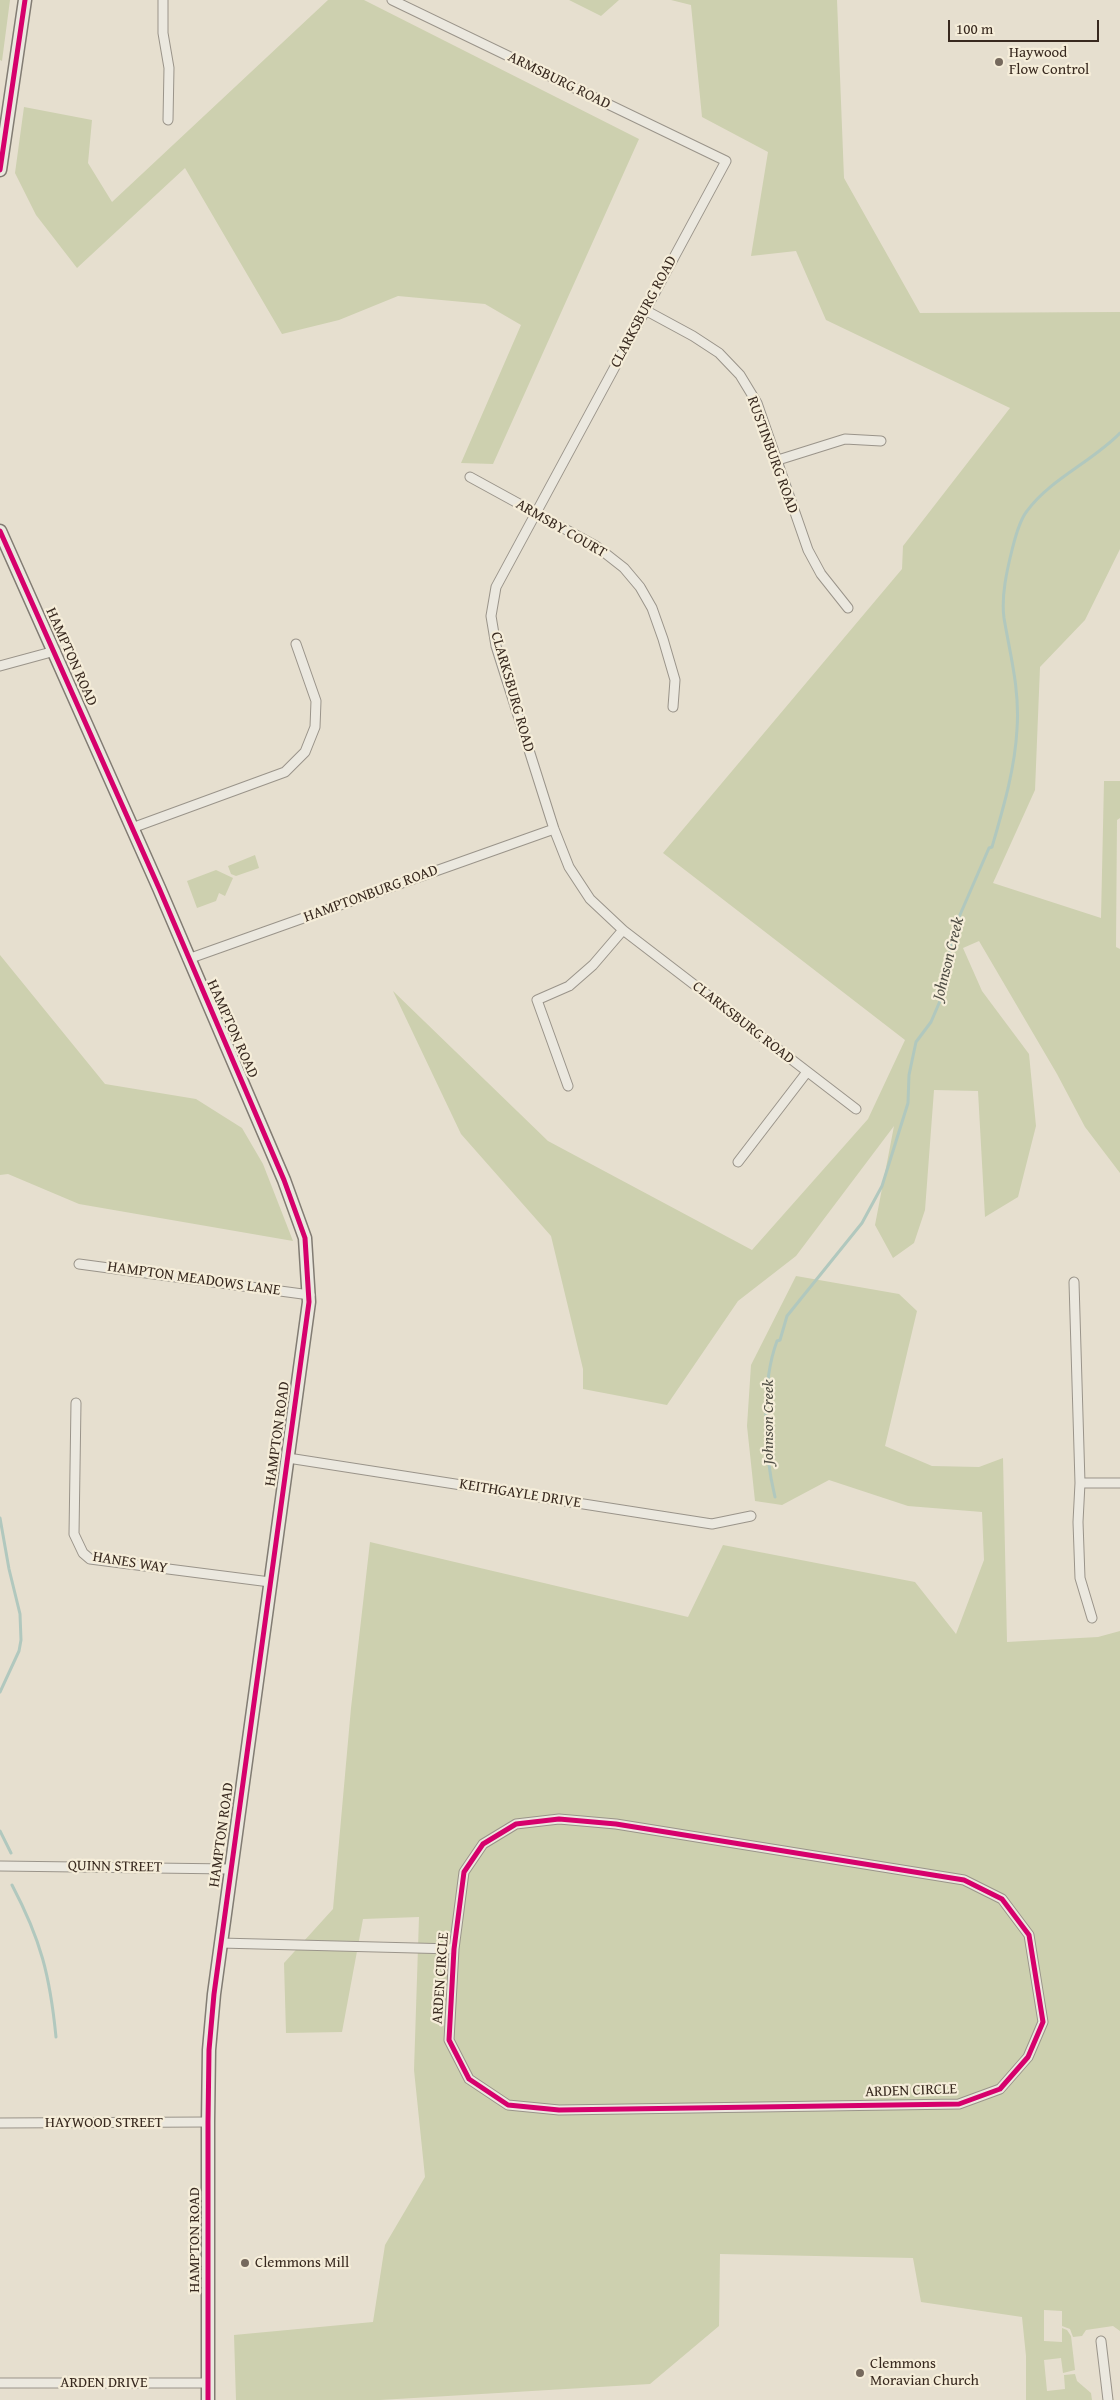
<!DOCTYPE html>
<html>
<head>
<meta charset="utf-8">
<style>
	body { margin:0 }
	#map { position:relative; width:1120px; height:2400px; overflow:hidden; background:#e6dfcf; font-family:"Gentium Book Plus",serif }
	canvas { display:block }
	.scale { position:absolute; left:948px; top:20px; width:151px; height:22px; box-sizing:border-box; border:2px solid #38291f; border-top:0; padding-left:6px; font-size:15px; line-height:18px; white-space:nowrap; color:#38291f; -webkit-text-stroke:4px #f5edd9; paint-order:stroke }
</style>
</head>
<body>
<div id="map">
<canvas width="1120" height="2400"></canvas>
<div class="scale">100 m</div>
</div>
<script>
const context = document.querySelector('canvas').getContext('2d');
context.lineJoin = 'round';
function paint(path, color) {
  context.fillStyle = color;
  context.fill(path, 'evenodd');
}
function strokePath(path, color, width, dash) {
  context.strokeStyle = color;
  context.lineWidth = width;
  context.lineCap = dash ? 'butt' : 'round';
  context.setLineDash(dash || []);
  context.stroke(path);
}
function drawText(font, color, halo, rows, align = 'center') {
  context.font = font + ' "Gentium Book Plus",serif';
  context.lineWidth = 4.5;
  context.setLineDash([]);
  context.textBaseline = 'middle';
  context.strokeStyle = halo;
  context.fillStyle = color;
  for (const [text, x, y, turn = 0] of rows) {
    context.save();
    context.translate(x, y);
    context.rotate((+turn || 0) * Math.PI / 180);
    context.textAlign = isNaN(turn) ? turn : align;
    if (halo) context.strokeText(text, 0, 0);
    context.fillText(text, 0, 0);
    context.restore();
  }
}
const green = new Path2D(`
	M0 0H10L2 61 0 60Z
	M328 0H364L639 139 493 464 461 463 521 325 485 304 398 296 339 320 282 334 185 168 77 268 36 215 15 173 24 107 92 120 88 163 112 202Z
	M569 0H619L601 16Z
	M671 0H837L844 178 920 313 1120 312V549L1085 620 1040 667 1035 790 993 883 1101 918 1104 781H1120V818L1117 820 1116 947 1120 949V1173L1085 1127 1057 1074 979 941 963 948 982 991 1029 1054 1036 1126 1018 1197 985 1217 978 1091 934 1090 925 1210 914 1243 893 1258 875 1225 894 1126 796 1256 738 1301 667 1405 583 1389V1369L551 1236 461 1134 393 991 548 1141 752 1250 868 1119 905 1040 663 853 902 569 903 546 1010 408 826 320 796 251 751 256 768 152 702 117 691 5Z
	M255 855 259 868 236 876 231 874 228 866Z
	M216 870 233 878 225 896 219 893 216 901 197 908 187 881Z
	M0 955 105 1084 196 1099 242 1128 263 1164 293 1241 79 1204 8 1174 0 1175Z
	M796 1276 899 1294 917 1311 885 1446 932 1466 979 1467 1003 1458 1007 1642 1098 1637 1120 1631V2331L1113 2326 1086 2330 1082 2336 1073 2337 1070 2329 1062 2326V2311L1044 2310V2341L1062 2342V2328L1067 2330 1071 2336 1075 2370 1063 2373 1061 2358 1044 2360 1047 2391 1065 2389 1064 2375 1075 2374 1077 2381 1091 2393 1092 2400H1026V2356L1022 2317 921 2302 913 2258 720 2254 719 2326 650 2384 380 2400H236L234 2335 373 2322 385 2245 425 2177 414 2070 419 1917 363 1919 342 2032 286 2033 284 1963 333 1909 351 1708 370 1542 688 1617 723 1545 915 1582 956 1634 984 1560 982 1512 908 1506 829 1480 782 1505 755 1501 747 1426 751 1365Z`);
const stream = new Path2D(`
	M775 1497C764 1453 761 1384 777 1341L780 1340 787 1316 862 1223 882 1186 908 1103 909 1075 916 1042 931 1022 943 994 953 931 989 848 992 847C1003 809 1015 769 1017 729 1020 690 1010 654 1004 618 1001 596 1007 570 1012 550 1015 538 1019 521 1027 511 1049 480 1093 461 1120 433
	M0 1518 9 1569 20 1614 21 1640 19 1651 0 1692
	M0 1831 11 1853
	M12 1885C41 1940 50 1976 56 2037`);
const street = new Path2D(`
	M163 0V33L169 68 168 120
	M392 0 726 161 496 587 491 616 496 646 554 829 569 867 590 899 623 930 856 1109
	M645 310 693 336 719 353 740 375 757 403 808 550 821 574 848 608
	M778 460 845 439 881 441
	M470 477 596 546 624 568 640 587 652 608 663 639 675 680 673 707
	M0 666 55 651
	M132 828 285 772 305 752 315 727 316 701 296 644
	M188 959 554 829
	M568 1086 537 1000 569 986 593 965 623 930
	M738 1162 807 1072
	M79 1264 310 1295
	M1074 1282 1080 1483H1120
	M76 1403 74 1534 83 1553 90 1559 270 1582
	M288 1458 712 1524 751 1516
	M1080 1483 1078 1522 1080 1578 1092 1618
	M559 1819 616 1824 964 1880 1002 1899 1029 1935 1043 2022 1028 2057 1000 2089 959 2104 559 2110 508 2105 469 2079 449 2040 454 1949 464 1872 483 1844 516 1824Z
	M0 1866 230 1869
	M220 1943 454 1949
	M0 2123 208 2122
	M1101 2341 1108 2400
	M0 2383H208`);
const secondary = new Path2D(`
	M0 170 25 0
	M0 531 159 888 284 1180 305 1238 309 1302 214 1994 209 2050 208 2122V2400`);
const cycleway = new Path2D(`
	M0 170 25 0
	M0 531 159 888 284 1180 305 1238 309 1302 214 1994 209 2050 208 2122V2400
	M559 1819 616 1824 964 1880 1002 1899 1029 1935 1043 2022 1028 2057 1000 2089 959 2104 559 2110 508 2105 469 2079 449 2040 454 1949 464 1872 483 1844 516 1824Z`);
const markers = [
	[999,62,5,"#75695d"],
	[245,2263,5,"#75695d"],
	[860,2373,5,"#75695d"]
];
const poiNames = [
	["Haywood",1009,53],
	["Flow Control",1009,70],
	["Clemmons Mill",255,2263],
	["Clemmons",870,2364],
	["Moravian Church",870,2381]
];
const streetNames = [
	["ARMSBURG ROAD",559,81,26],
	["CLARKSBURG ROAD",644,312,-62],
	["RUSTINBURG ROAD",772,455,70],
	["ARMSBY COURT",561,529,30],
	["HAMPTON ROAD",71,657,66],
	["CLARKSBURG ROAD",512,692,74],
	["HAMPTONBURG ROAD",371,894,-20],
	["CLARKSBURG ROAD",743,1023,38],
	["HAMPTON ROAD",232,1029,66],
	["HAMPTON MEADOWS LANE",194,1279,8],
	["HAMPTON ROAD",278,1434,-82],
	["KEITHGAYLE DRIVE",520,1494,9],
	["HANES WAY",130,1563,9],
	["HAMPTON ROAD",222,1835,-82],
	["QUINN STREET",115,1867,1],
	["ARDEN CIRCLE",441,1978,-86],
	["ARDEN CIRCLE",911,2091,-2],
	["HAYWOOD STREET",104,2123],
	["HAMPTON ROAD",195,2240,-90],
	["ARDEN DRIVE",104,2383]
];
const waterNames = [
	["Johnson Creek",949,959,-76],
	["Johnson Creek",769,1422,-90]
];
paint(green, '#cdd0af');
strokePath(stream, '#b1c8be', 3);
strokePath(street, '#9a948a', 11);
strokePath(secondary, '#827c73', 15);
strokePath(street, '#ebe8df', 9);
strokePath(secondary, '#ebe8df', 12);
strokePath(cycleway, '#d6006c', 5);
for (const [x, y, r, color] of markers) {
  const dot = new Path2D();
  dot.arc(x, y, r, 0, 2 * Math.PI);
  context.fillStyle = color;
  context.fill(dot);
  strokePath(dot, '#f5edd9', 2);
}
drawText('15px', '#38291f', '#f5edd9', poiNames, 'left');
drawText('15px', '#38291f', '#f5edd9', streetNames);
drawText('italic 16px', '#504e45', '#f5edd9', waterNames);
</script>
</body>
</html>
